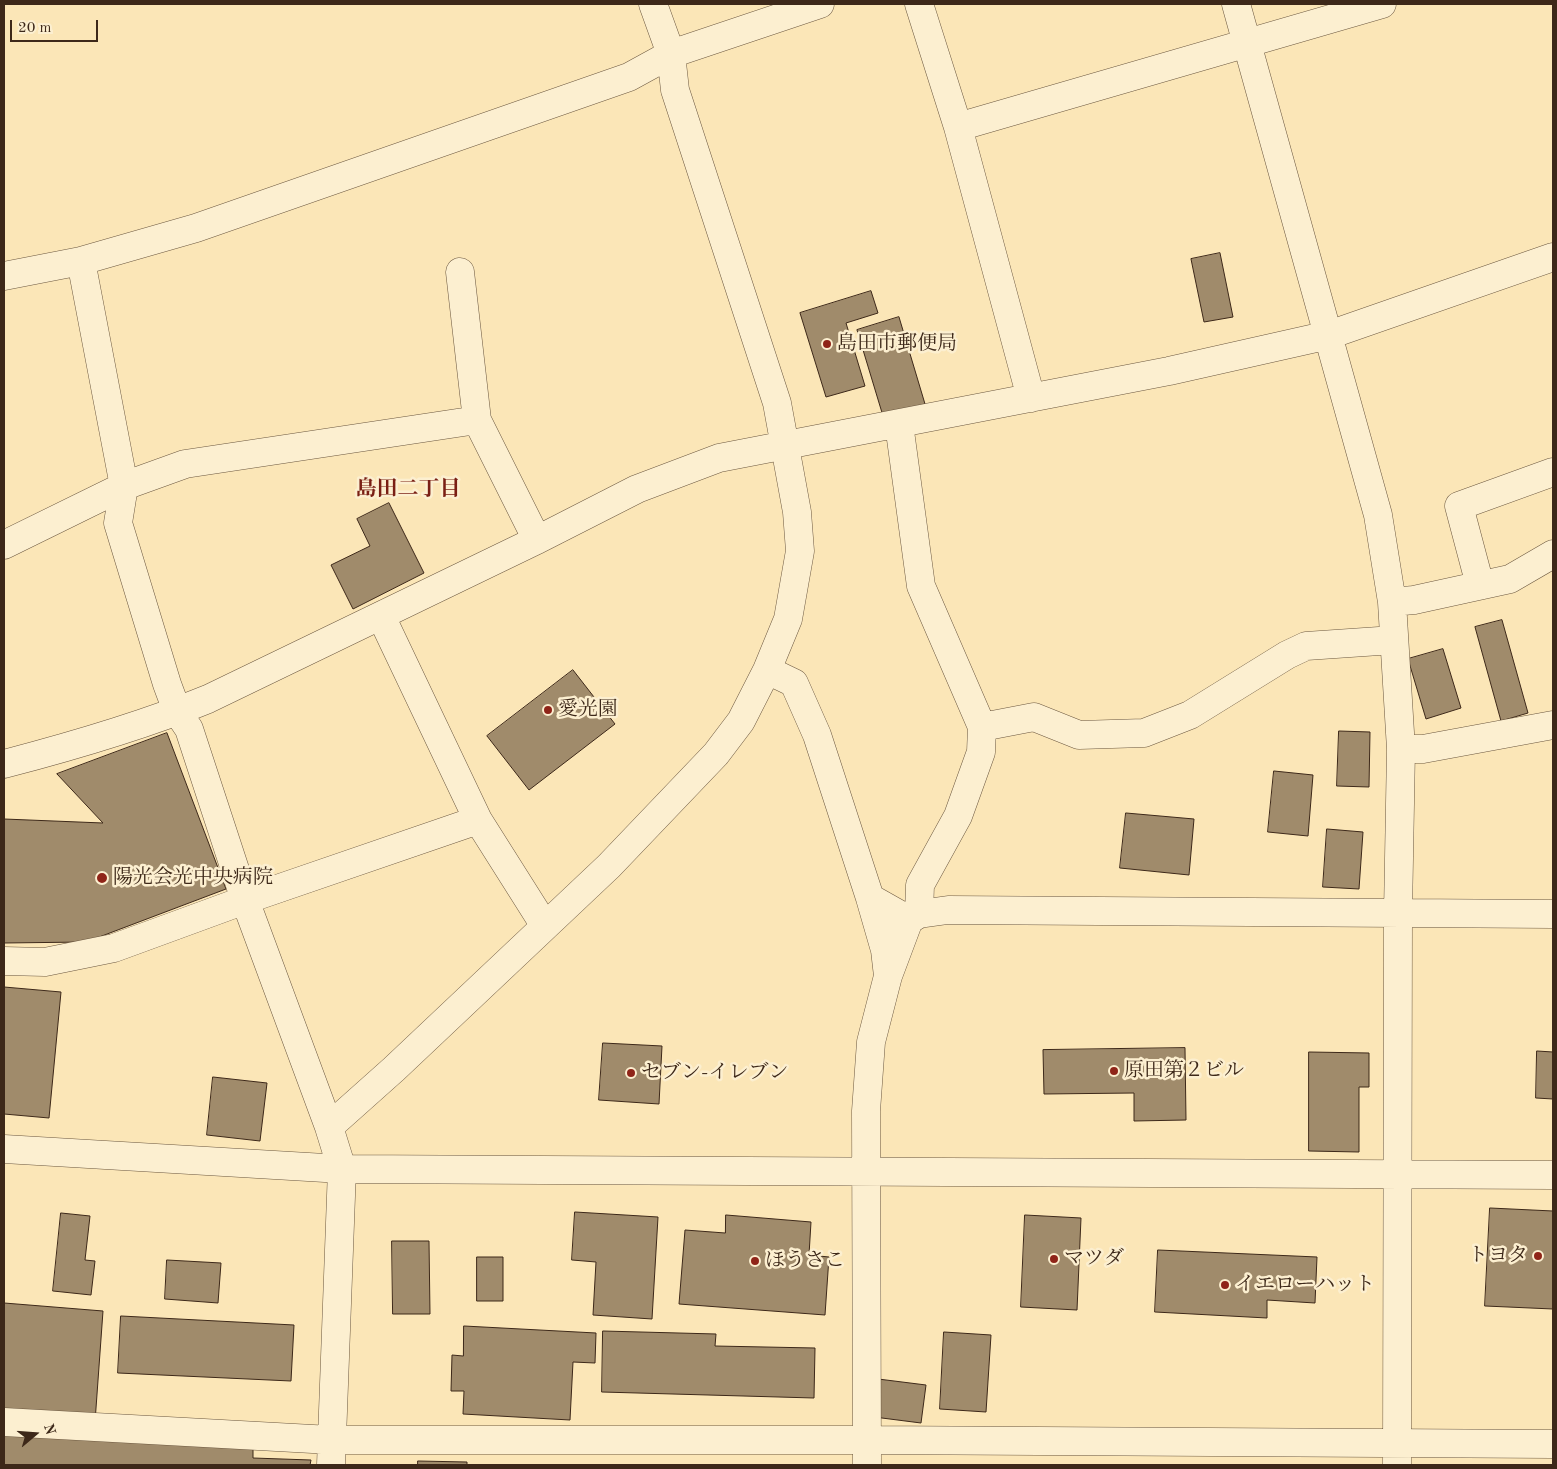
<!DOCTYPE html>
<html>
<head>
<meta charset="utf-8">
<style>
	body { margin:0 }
	#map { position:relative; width:1557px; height:1469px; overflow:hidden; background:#fbe6b7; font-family:"Old Standard TT",serif }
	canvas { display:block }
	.frame { position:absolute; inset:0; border:5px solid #3d2819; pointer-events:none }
	.north { position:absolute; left:10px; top:1409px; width:50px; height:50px; -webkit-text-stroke:4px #fcefd0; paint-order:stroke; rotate:72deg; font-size:14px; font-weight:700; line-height:20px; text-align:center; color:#3d2819 }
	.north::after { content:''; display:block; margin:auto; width:18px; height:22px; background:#3d2819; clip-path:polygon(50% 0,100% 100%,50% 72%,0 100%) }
	.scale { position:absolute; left:10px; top:20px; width:88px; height:22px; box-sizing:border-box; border:2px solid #3d2819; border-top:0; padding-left:6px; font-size:15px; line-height:18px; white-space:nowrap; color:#3d2819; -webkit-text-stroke:4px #fcefd0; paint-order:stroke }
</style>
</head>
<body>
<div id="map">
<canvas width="1557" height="1469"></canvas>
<div class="frame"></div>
<div class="north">N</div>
<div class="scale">20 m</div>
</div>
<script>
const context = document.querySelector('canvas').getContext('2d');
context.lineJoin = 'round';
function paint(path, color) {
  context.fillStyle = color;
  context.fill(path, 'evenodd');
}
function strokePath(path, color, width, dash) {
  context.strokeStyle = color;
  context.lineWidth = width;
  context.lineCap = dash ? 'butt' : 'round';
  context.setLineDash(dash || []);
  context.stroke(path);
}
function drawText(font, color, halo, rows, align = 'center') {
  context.font = font + ' "Old Standard TT","Noto Serif JP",serif';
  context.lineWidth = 5;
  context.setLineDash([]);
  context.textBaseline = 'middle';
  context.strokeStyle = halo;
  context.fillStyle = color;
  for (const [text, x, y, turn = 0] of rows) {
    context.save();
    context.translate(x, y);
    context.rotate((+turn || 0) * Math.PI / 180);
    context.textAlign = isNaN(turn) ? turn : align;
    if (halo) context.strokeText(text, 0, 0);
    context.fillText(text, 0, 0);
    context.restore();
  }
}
const building = new Path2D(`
	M1220 253 1233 317 1204 322 1191 259Z
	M871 291 878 313 846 323 865 386 826 397 800 313Z
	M899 317 925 404 883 416 857 330Z
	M389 503 424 573 353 609 331 565 370 546 357 519Z
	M1502 620 1528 713 1501 721 1475 627Z
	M1443 649 1461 708 1426 719 1408 659Z
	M573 670 615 724 529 790 487 736Z
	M1339 731 1370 732 1369 787 1337 786Z
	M167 733 226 889 86 942 4 943V819L103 823 57 774Z
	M1274 771 1313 775 1308 836 1268 832Z
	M1126 813 1194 819 1189 875 1120 868Z
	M1327 829 1363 832 1359 889 1323 887Z
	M4 987 61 992 49 1118 4 1114Z
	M603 1043 662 1046 659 1104 599 1100Z
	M1185 1048 1186 1120 1134 1121V1093L1044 1094 1043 1050Z
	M1537 1051 1553 1052V1099L1536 1098Z
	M1309 1052 1369 1053V1087H1359V1152L1309 1151Z
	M213 1077 267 1083 260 1141 207 1135Z
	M1490 1208 1553 1211V1309L1485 1306Z
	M575 1212 658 1217 652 1319 593 1315 596 1262 572 1260Z
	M61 1213 90 1216 85 1260 95 1261 91 1295 53 1291Z
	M726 1215 811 1222 809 1255 829 1257 825 1315 679 1304 685 1230 725 1233Z
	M1025 1215 1081 1218 1077 1310 1021 1307Z
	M392 1241H429L430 1314H393Z
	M1158 1250 1317 1257 1315 1303 1267 1300V1318L1155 1312Z
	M477 1257H503V1301H477Z
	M167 1260 221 1263 218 1303 165 1299Z
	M4 1303 103 1311 95 1422 4 1415Z
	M121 1316 294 1325 291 1381 118 1373Z
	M464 1326 596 1333 595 1363 573 1362 570 1420 463 1414 464 1391H451L452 1355 463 1356Z
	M603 1331 716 1334 715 1346 815 1348 814 1398 602 1392Z
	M944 1332 991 1335 986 1412 940 1409Z
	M878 1379 926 1385 921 1423 874 1417Z
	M4 1434 253 1444V1458L311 1460 310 1465H4Z
	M418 1461 467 1462V1465H418Z`);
const minor = new Path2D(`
	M919 4 958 127 1031 398
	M1236 4 1378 515 1392 602 1401 749 1398 913 1397 1465
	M958 127 1382 4
	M81 261 124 486 118 523 167 684 177 711 189 729 245 900 329 1127 342 1169 331 1465
	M460 272 477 420 537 540
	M4 276 81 261 196 228 629 77 671 54 820 4
	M899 424 921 586 982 727 981 752 958 816 920 885 919 914
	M4 545 124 486 185 464 477 420
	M1480 585 1459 506 1553 472
	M1392 602 1414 600 1510 579 1553 554
	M381 616 478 820 545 926
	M767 670 794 683 817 735 870 898
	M982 727 1034 717 1079 735 1144 733 1190 715 1287 655 1306 646 1394 640
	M1401 749H1423L1553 725
	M4 764C73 746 142 726 208 699L537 540 637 489 719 458 1169 371 1329 335 1553 257
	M4 961 45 962 114 948 245 900 478 820
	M888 976 885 950 870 898 909 920
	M329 1127 394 1069 609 866 716 754 741 721 767 670 788 619 800 551 797 512 777 403 675 90 671 54 653 4
	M4 1149 342 1169 1553 1175
	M4 1422 331 1440H868L1553 1444
	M867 1465 866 1111 871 1042 888 976 909 920 919 914 948 910 1553 914`);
const markers = [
	[827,344,5,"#8f2418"],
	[548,710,5,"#8f2418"],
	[102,878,6,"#8f2418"],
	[1114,1071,5,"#8f2418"],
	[631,1073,5,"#8f2418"],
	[1538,1256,5,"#8f2418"],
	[1054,1259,5,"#8f2418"],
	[755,1261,5,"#8f2418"],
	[1225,1285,5,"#8f2418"]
];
const poiNames = [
	["島田市郵便局",837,344],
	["愛光園",558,710],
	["陽光会光中央病院",113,878],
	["原田第２ビル",1124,1071],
	["セブン-イレブン",641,1073],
	["トヨタ",1528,1256,"right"],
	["マツダ",1064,1259],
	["ほうさこ",765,1261],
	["イエローハット",1235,1285]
];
const neighbourhoodNames = [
	["島田二丁目",408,489]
];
paint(building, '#a08b6b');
strokePath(building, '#3d2819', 1);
strokePath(minor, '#6c5840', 29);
strokePath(minor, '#fcefd0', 28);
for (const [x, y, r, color] of markers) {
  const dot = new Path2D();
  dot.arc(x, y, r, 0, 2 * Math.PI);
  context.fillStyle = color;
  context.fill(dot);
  strokePath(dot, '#fcefd0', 2);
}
drawText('20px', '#3d2819', '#fcefd0', poiNames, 'left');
drawText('bold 21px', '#7a1f14', '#fcefd0', neighbourhoodNames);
</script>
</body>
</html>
